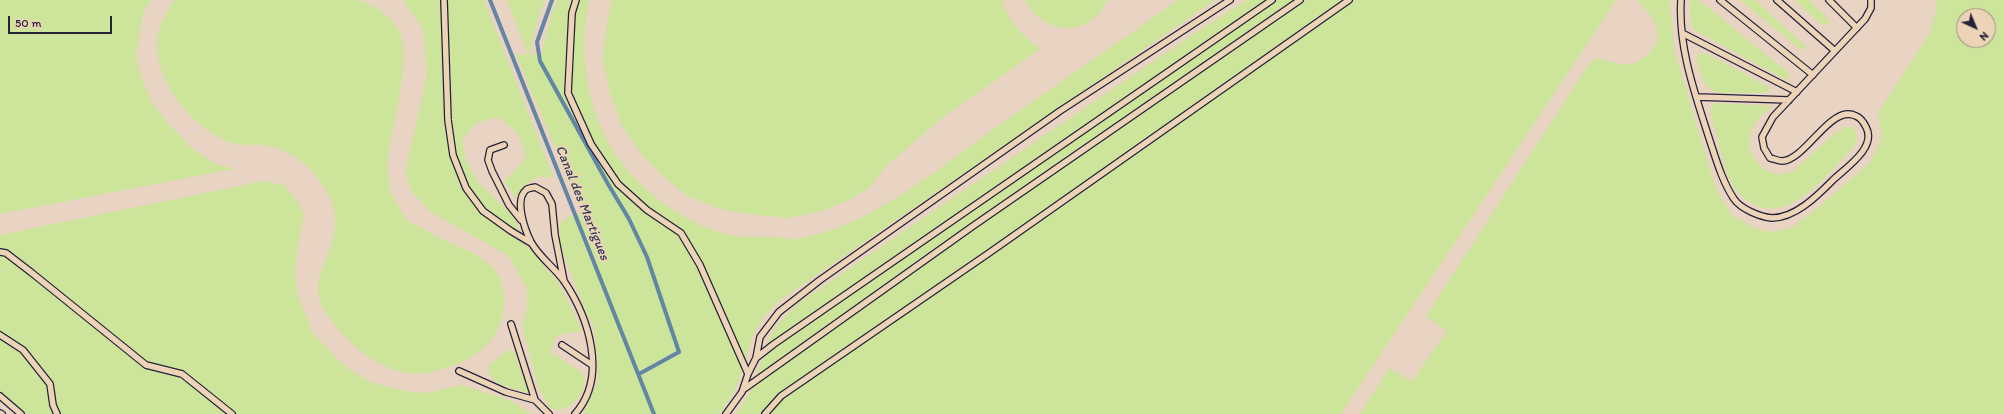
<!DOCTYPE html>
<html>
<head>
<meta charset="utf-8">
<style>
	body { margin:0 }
	#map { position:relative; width:2004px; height:414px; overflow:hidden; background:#e9d3c3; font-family:Itim,sans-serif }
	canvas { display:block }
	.north { position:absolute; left:1956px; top:8px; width:40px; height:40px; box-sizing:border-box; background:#eed4b6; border:1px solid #9c8d85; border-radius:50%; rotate:136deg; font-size:11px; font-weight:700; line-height:16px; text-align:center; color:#22223b }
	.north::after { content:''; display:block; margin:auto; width:14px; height:18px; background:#22223b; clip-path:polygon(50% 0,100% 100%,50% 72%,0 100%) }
	.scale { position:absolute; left:8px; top:16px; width:104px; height:18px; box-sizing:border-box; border:2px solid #22223b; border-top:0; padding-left:5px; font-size:12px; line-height:14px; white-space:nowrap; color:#22223b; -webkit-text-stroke:3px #eed4b6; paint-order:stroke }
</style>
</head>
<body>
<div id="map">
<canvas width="2004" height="414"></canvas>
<div class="north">N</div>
<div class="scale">50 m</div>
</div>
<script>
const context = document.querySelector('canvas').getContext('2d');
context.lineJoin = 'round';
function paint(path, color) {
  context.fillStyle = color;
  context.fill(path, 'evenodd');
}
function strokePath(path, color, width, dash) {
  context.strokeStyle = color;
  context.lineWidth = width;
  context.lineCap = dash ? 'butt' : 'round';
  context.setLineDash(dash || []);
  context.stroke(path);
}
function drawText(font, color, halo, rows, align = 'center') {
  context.font = font + ' Itim,sans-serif';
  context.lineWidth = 4;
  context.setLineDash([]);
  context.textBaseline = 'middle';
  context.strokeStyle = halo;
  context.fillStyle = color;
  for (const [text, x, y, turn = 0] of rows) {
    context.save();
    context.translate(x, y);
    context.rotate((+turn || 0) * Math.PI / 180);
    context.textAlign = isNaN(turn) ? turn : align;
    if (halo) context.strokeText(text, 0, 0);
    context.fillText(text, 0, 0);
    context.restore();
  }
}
const green = new Path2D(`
	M0 0H151L143 13 136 56 141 76 152 103 168 123 193 149 216 164 234 169 0 214Z
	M174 0H359C376 6 390 15 399 31 413 57 391 129 388 160 387 167 388 174 389 181 389 190 394 198 398 205 400 209 403 216 406 219 409 222 416 225 420 227 433 235 447 242 462 248 485 259 501 267 504 296 505 309 502 324 494 336 478 357 458 366 432 372 392 380 358 354 334 324 328 316 318 303 318 292 317 273 327 260 332 243 340 215 333 197 315 175 300 157 282 146 257 145 249 145 239 146 231 143 191 128 150 78 158 33 161 21 168 10 174 0Z
	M403 0H484L553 176 550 178 540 176 526 184 515 198 504 181 520 166 526 154 517 132 498 117 476 123 462 140 466 160 478 182 512 215 528 247 558 282 573 311 582 332 567 333 557 336 550 352C558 358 581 368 584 378 588 391 572 408 560 410 557 411 552 408 549 407L537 384 522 325 527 310V289L509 256 429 211 412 192 405 173 427 74 423 29Z
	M507 0H545L536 25 529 55 542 53 552 12 558 0H589C576 63 590 134 637 180 663 207 706 234 744 237 753 237 761 237 769 237 780 237 792 240 802 238 871 225 932 173 988 133 1051 89 1115 44 1178 0H1215L779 301 765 315 753 336 737 386 724 408 718 414H583L597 383 598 368 594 327 586 313 560 244 559 225 566 218 582 211 516 55 528 54Z
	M612 0H1002C1008 21 1023 36 1040 49L945 116 887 165 869 188 851 199 823 211 788 218 748 214 720 209 687 196 663 176 642 155 622 126 610 94 603 61 607 22Z
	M1025 0H1107C1090 39 1044 36 1025 0Z
	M1247 0H1615L1608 13 1341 414H736L752 389 767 343 778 323 800 302 1198 31Z
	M1636 0H1670L1674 49 1715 187 1732 215 1752 227 1769 232 1791 228 1809 215 1870 163 1882 137 1878 113 1930 33 1937 6 1935 0H2004V414H1360L1389 368 1412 381 1447 331 1426 316 1591 61 1597 58C1606 60 1621 66 1630 64 1637 63 1643 59 1648 54 1668 36 1652 13 1636 0ZM1964 16H1988V40H1964Z
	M1693 0H1698L1705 5 1790 74 1786 80 1694 30C1690 22 1689 12 1690 2Z
	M1740 0H1756L1806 47 1803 50 1800 49Z
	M1794 0H1809L1829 20V23L1827 25H1822Z
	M1706 53 1770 88 1767 93H1719C1701 88 1700 71 1696 55Z
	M1716 103 1773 106C1763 113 1756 120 1751 131 1743 154 1767 183 1791 172 1795 171 1799 165 1803 162 1816 151 1830 136 1845 127H1852C1858 134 1858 139 1854 147 1829 172 1790 226 1751 203 1742 198 1733 188 1729 178 1721 157 1716 133 1710 111L1713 105Z
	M263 181 284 185 299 204 304 215 297 251 295 277 297 293 313 333 338 360 352 371 371 382 392 388 415 393 431 392 462 385 509 400 532 414H27L0 391V235Z
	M508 350 514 352 528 390 527 393 499 384 489 374 488 366Z`);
const stream = new Path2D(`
	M490 0 654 414
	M552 0 537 42 540 61 608 184 629 219 647 257 679 352 639 374`);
const lane = new Path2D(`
	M444 0 448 120 453 155 466 188 483 211 511 231 531 243
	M576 0 572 13 568 93 591 144 618 184 647 210 681 233 700 265 748 374
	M1681 0C1678 47 1695 94 1709 138 1716 159 1722 181 1734 199 1741 209 1760 217 1772 218 1796 218 1818 195 1834 179 1847 167 1877 147 1866 127 1864 123 1861 118 1856 116 1831 103 1806 160 1782 161 1779 161 1774 159 1770 158L1764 148 1762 137 1773 117 1865 19 1871 8V0
	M1720 0 1813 75
	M1777 0 1835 51
	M1829 0 1857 28
	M1682 33 1797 92
	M1697 97 1789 100
	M504 145 490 150 488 160 492 171 509 205 521 220
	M0 252 6 253 32 273 146 365 182 374 232 414
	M564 281 555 235 552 204 546 193 535 187C532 188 528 188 526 190 514 200 525 230 531 242 539 257 554 267 564 281 589 318 608 377 575 414
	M0 335 23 350 50 384 53 405 57 414
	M562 345 592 365
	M756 358 760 337 779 312 820 280 1060 111 1230 0
	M459 371 506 392 535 400 511 324
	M744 389 973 226 1300 0
	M0 396 21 414
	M535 400 549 414
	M0 413 2 414
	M726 414 742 392 748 374 756 358 774 344 1272 0
	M765 414 781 396 989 253 1349 0`);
const waterNames = [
	["Canal des Martigues",582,203,68]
];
paint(green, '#cce59b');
strokePath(stream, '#6385a6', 4);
strokePath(lane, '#22223b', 8);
strokePath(lane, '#eed4b6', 5.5);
drawText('italic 14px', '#38435f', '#eed4b6', waterNames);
</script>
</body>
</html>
